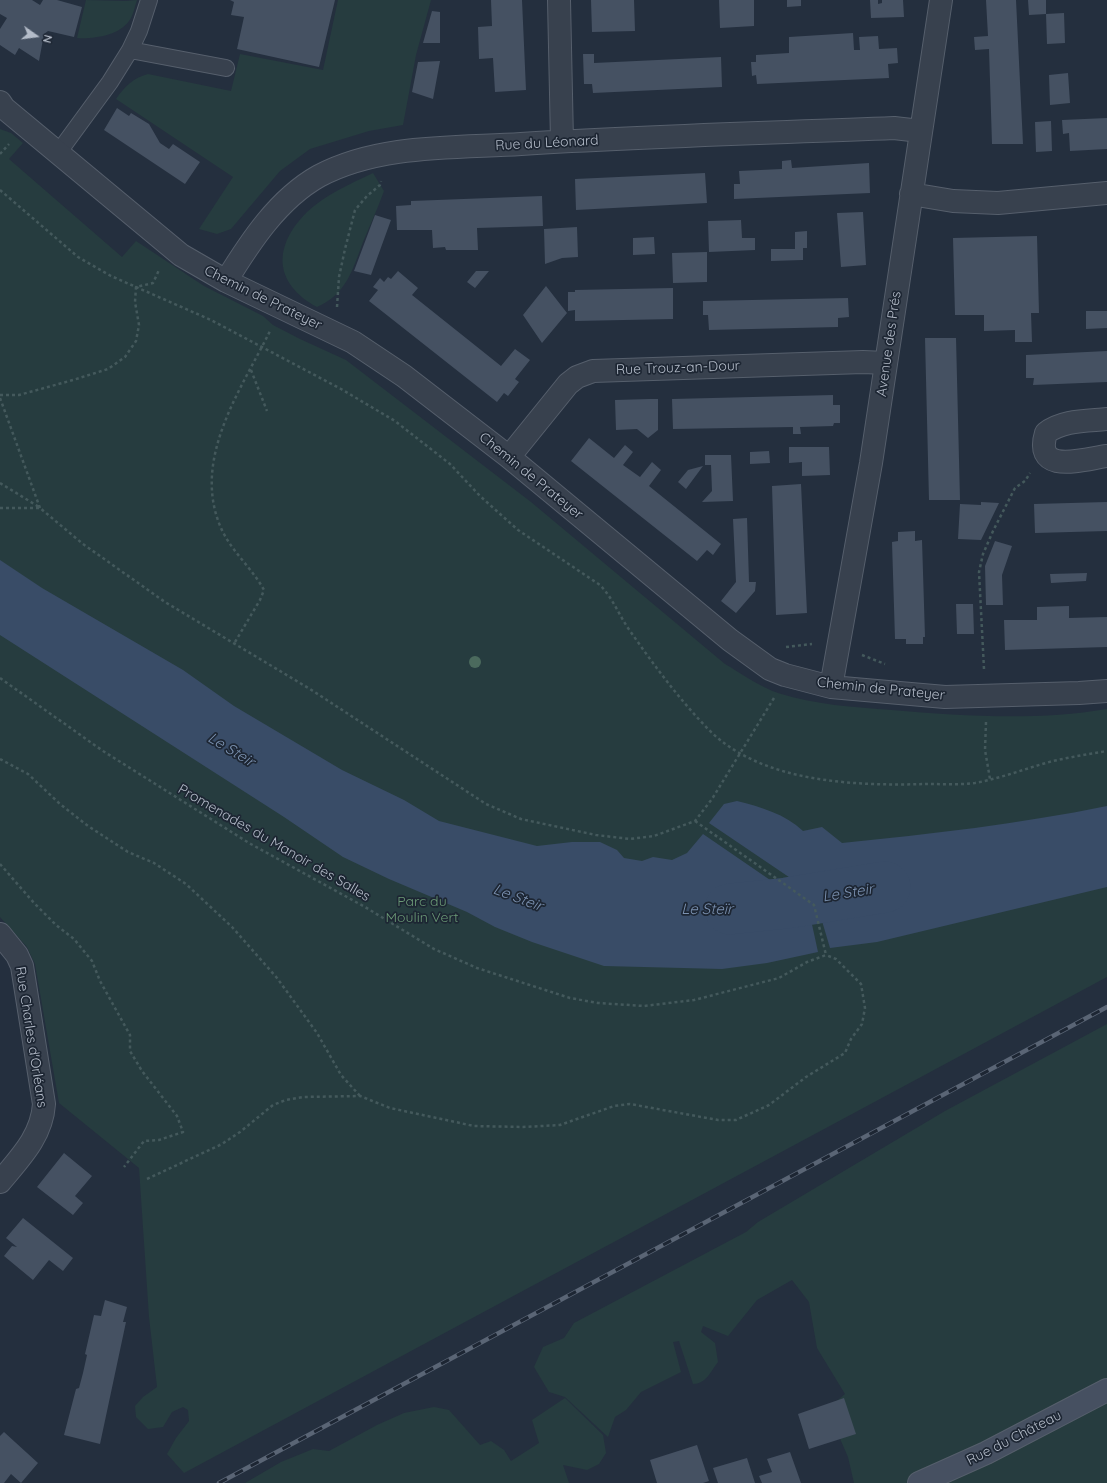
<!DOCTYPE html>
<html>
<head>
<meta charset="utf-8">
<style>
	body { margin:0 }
	#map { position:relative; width:1107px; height:1483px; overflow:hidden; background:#242f3e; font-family:Quicksand,sans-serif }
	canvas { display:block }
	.north { position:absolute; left:16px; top:16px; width:40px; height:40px; -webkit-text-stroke:3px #1d2633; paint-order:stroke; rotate:104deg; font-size:11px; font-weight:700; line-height:16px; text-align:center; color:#b4bcc9 }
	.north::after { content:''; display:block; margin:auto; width:14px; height:18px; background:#b4bcc9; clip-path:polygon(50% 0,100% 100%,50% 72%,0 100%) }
</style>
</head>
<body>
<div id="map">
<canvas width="1107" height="1483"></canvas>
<div class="north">N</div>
</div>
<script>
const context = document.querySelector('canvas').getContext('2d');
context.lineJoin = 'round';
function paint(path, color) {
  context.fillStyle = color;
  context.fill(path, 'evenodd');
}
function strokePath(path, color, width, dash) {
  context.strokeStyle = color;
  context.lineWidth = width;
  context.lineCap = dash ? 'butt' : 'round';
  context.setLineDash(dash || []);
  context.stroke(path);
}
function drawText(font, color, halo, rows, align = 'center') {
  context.font = font + ' Quicksand,sans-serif';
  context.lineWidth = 3.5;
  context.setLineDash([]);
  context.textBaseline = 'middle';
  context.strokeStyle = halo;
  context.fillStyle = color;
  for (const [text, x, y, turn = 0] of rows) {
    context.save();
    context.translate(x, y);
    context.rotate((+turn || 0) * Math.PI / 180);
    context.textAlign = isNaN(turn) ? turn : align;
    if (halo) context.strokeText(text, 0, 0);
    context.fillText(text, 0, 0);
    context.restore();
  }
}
const green = new Path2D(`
	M86 0 126 1 137 0C135 6 133 16 129 21 118 36 94 39 77 38Z
	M338 0H431L416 55 403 125 369 131 310 149 280 171 231 229 217 234 199 229 233 177 116 99C125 86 133 78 148 74L231 91 240 54 323 70Z
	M0 129 11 133 23 143 9 159 122 257 136 241 204 286 263 316 273 325 300 339 346 360 531 502 725 664C742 674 760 687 778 693 815 705 854 707 892 710 963 716 1036 721 1107 709V977L184 1473 167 1454 176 1438 189 1421 188 1410 183 1407 172 1412 163 1427 148 1429 136 1417 135 1406 143 1397 157 1387 149 1317 139 1168 59 1103 35 964 27 947 0 917Z
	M373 173 384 191C378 208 370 225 363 242 353 269 346 295 317 307 273 283 273 246 307 212 325 195 350 184 373 173Z
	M1107 1024V1483H854L848 1457 827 1409 845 1394 817 1348 809 1302 792 1280 757 1300 728 1336 703 1326 701 1332 715 1343 718 1362C711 1371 706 1384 693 1384L679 1341 673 1342 681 1372 641 1392 626 1410 615 1417 608 1437 565 1397 549 1392 534 1367 543 1347 564 1338 574 1323 746 1232 758 1222 945 1111Z
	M565 1398 603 1435 606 1453 599 1464 587 1470 563 1465 569 1483H245L281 1462 313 1449 329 1451 377 1425 404 1413 434 1407 449 1410 480 1445 491 1441 504 1450 511 1461 539 1443 532 1420Z`);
const water = new Path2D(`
	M0 560 42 588 183 670 234 706 342 770 404 800 439 821 537 846 572 842H600L617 850 624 858 642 861 653 857 672 860 687 853 703 834 808 906 818 952 767 963 722 969 604 966 532 942 495 927 467 912 389 879 343 857 284 817 0 635Z
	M737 801C761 807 785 814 803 831L822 827 842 843C931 834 1019 824 1107 806V887L877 942 830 948 814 894 709 823 724 804Z`);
const river = new Path2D(`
	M730 909 787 903 885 887`);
const building = new Path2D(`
	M0 0H32L40 5 43 0H57L82 7 74 37 48 31 44 34 39 61 19 48 15 55 0 45V29L7 18 0 14Z
	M230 0H335L319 67 237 49 244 17 231 15 234 2Z
	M491 0H522L526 90 495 92 493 58 479 59 478 27 492 26Z
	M591 0H634L635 31 592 32Z
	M719 0H754V26L720 28Z
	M787 0H801V6L787 7Z
	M870 0H878V4L882 3V0H903L904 17 871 18Z
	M986 0H1016L1023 144H992L989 49 975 50 974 37 988 36Z
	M1028 0H1046V14L1029 15Z
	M432 11 440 12V43H423Z
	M1064 13 1065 43 1047 44 1046 14Z
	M853 33 854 50H860L859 37 878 36 879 49 897 48 898 63 888 64 889 78 757 84 756 75 752 76 751 62H756V55L789 53V37Z
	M583 54H594V63L721 57 722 87 593 93 592 84H584Z
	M440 61 433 99 412 92 418 62Z
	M1068 73 1070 103 1050 105 1049 75Z
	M117 108 129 116 131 113 149 124 160 143 169 149 173 144 200 162 185 184 104 130Z
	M1107 118V149L1070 151 1069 133 1063 134 1062 120Z
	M1051 121 1052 151 1036 152 1035 122Z
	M791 160 792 168 869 163 870 193 734 199V184H740L739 171 782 169V161Z
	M705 173 707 203 576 210 575 179Z
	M542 196 543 226 477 228 478 250H446L445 247 433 248 432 230H397L396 206 411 205V201Z
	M863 212 866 265 841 267 837 213Z
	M375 215 391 220 371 275 354 271Z
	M741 220 742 238H755V250L709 252 708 221Z
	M577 227 578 257 562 258 545 264 544 229Z
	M807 231V248H803V260L771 261V249H795V232Z
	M1037 236 1039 313H1031L1032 342H1015V330L984 331V315H955L953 238Z
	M654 237 655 254 633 255V238Z
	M707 252V282L673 283 672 253Z
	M398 271 418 288 412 295 501 366 515 349 530 360 515 379 519 382 508 396 504 393 497 402 369 301 378 290 373 287 380 278 384 282 388 277 391 279Z
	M476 271H489L475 288 467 282Z
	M546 286 567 313 542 343 523 315Z
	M673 288V319L575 321V310L568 311V292H575V290Z
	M848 298 849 317 838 318V327L709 330 708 315H703V301Z
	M1086 311H1107V328L1086 329Z
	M925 338H956L960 500H929Z
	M1107 351V382L1033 385 1034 378H1026V355Z
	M833 395V405H840V423H834L833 426 800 427 801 434H793V427L673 429 672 399Z
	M650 399H658V430L648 438 637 429 616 430 615 400Z
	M589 438 614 458 625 445 633 452 623 465 640 477 652 462 661 470 649 486 721 544 713 555 707 550 697 561 571 461Z
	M789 447H829L830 475 802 476V462L789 463Z
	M769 451 770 463 750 464V452Z
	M705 455H731L733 501 702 502 712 491 711 465H705Z
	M703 466 686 489 678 482 688 470Z
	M801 484 807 613 776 615 772 486Z
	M981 502 999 503 981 540 958 539 960 504 981 505Z
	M1107 502V531L1035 533 1034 504Z
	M747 518 749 582H756L755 591 736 613 721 601 736 582 733 519Z
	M915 531V541L922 540 925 637H923V644H906V639H895L892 542 898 541V532Z
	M995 541 1012 546 1002 575 1003 605H986L985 566Z
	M1087 573 1086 581 1051 583 1050 574Z
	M956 604H973L974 634H957Z
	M1069 606V618L1107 617V647L1005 650 1004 620H1037V607Z
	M64 1153 92 1176 75 1196 83 1203 73 1215 37 1187Z
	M23 1218 73 1258 63 1271 49 1260 33 1280 4 1256 12 1246 17 1247 6 1238Z
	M105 1300 127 1307 123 1322H126L100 1444 64 1435 76 1389 79 1388 83 1373 87 1355 85 1354 94 1315 101 1316Z
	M844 1398 856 1434 809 1449 798 1414Z
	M4 1432 38 1463 21 1483 11 1474 4 1483H0V1436Z
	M697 1445 709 1481 703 1483H657L650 1460Z
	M790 1452 801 1483H762L759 1476 772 1472 767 1459Z
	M747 1458 755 1483H718L713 1468Z`);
const path = new Path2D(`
	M0 154 9 144
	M0 190 78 257 111 276 211 320 341 389 395 421 450 464 480 496 518 530 600 585C612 597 618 613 628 628 653 664 678 698 709 730 762 783 855 786 926 784 942 784 959 785 975 783 1002 778 1027 768 1053 761 1071 757 1089 754 1107 751
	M337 307 339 277 345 249 355 210 367 196 380 185 381 181
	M251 370 267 411
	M0 395H19L73 380 108 369 125 357 136 341 139 325 135 302 136 287 153 283 159 270
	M0 398 40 508
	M0 483 39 507
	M0 508H40L83 544 165 602 310 689 486 804 521 819 596 835 630 839 654 836 695 821 712 799 774 698
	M235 642 260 600 264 590C252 568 231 551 221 528 191 459 241 390 270 331
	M786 647 812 644
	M862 655 885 664
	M984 669 979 572 983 554 993 531 1015 488 1025 481 1030 473
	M0 678 103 751 249 843 365 907 434 949 477 968 570 998 598 1003 644 1006 694 1000 779 978 807 962 826 955 814 905 695 821
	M986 722 985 750 990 779
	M0 759 28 774 60 804 88 826 128 852 154 863 186 884 232 927 277 978 317 1033 341 1075 360 1096
	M0 864 34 903 56 925 74 939 92 961 100 981 130 1035V1051L142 1071 177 1116 183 1132 159 1140 144 1141 124 1167
	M147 1179 222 1144 240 1132 273 1105 286 1100 303 1097 360 1096 390 1108 474 1126 523 1127 560 1125 614 1106 630 1104 718 1120H736L769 1105 806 1077 845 1053 851 1039 862 1024 865 1008 861 984 836 959 826 955`);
const lane = new Path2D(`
	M130 50 139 31 149 0
	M58 153 110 82 130 50 226 68`);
const street = new Path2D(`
	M559 0 562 141
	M0 102 4 108 181 255 226 281 353 342 404 376 509 457 730 640 770 669 785 675 831 687 945 697 1079 693 1107 691
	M911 194 953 201 998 203 1107 193
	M226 281C250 242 278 199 319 176 379 144 455 148 521 144 646 136 770 133 894 128L920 131
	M1107 419C1087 421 1062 420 1046 433 1033 476 1084 459 1107 456
	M509 457 568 384 577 377 593 371 863 362 886 363
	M831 687 871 463 941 0
	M0 934 17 955 22 966 44 1104C42 1136 20 1158 0 1182`);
const secondary = new Path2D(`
	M919 1483 986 1453 1107 1390`);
const rail = new Path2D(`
	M219 1483 1107 1007`);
const trees = [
	[475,662]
];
const streetNames = [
	["Rue du Léonard",547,143,-3],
	["Chemin de Prateyer",263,298,26],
	["Avenue des Prés",889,344,-82],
	["Rue Trouz-an-Dour",678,368,-2],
	["Chemin de Prateyer",531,476,39],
	["Chemin de Prateyer",881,689,6],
	["Promenades du Manoir des Salles",274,843,30],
	["Rue Charles d'Orléans",31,1037,81],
	["Rue du Château",1014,1438,-27]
];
const parkNames = [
	["Parc du",422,902],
	["Moulin Vert",422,918]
];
const waterNames = [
	["Le Steir",231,750,31],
	["Le Steir",848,893,-9],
	["Le Steir",518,898,21],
	["Le Steïr",707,909]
];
paint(green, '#263c3f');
paint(water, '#394c67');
strokePath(river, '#394c67', 51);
paint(building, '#455162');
strokePath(lane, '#565f6c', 18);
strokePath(street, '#565f6c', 24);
strokePath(secondary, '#565f6c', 24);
strokePath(path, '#44595c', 2.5, [3, 3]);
strokePath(lane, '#38414e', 16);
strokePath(street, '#38414e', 22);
strokePath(secondary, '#465061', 22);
strokePath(rail, '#5a6575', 4.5);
strokePath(rail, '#1d2633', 3, [9]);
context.fillStyle = '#4b6a5d';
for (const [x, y] of trees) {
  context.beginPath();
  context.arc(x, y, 6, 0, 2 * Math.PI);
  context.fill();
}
drawText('14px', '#b4bcc9', '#1d2633', streetNames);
drawText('14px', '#6b9a76', '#1d2633', parkNames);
drawText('italic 15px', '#7c92b1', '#1d2633', waterNames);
</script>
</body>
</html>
